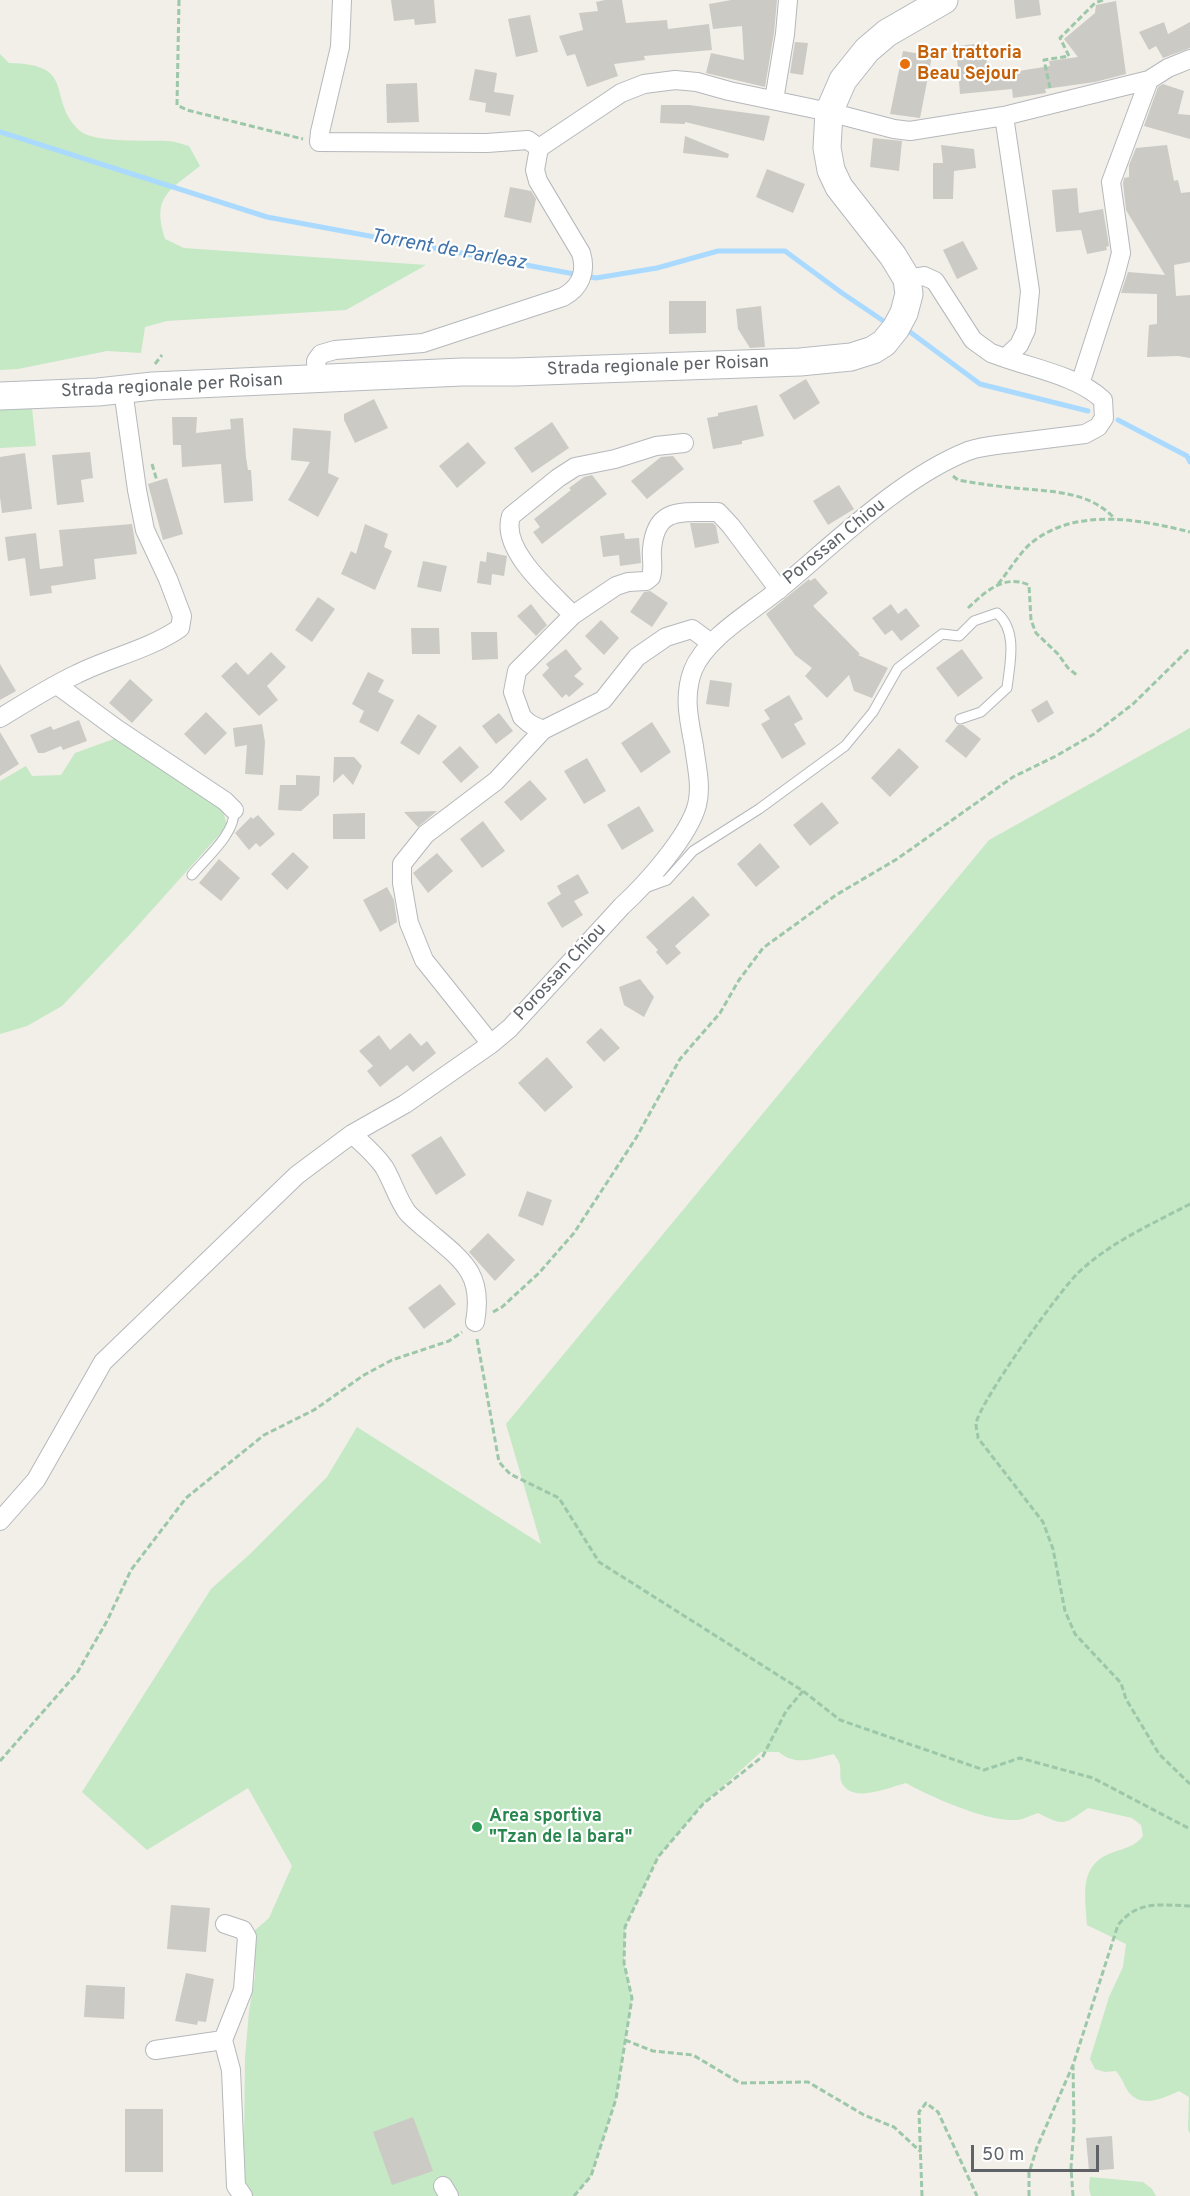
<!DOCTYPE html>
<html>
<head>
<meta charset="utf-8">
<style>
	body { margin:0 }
	#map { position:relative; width:1190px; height:2196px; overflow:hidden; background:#f1efe8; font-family:Overpass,sans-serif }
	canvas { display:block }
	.scale { position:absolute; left:971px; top:2145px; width:128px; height:27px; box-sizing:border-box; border:3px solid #5f6368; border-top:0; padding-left:8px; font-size:18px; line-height:21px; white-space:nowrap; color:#5f6368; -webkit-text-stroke:4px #fff; paint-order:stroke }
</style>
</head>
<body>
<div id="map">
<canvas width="1190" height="2196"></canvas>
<div class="scale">50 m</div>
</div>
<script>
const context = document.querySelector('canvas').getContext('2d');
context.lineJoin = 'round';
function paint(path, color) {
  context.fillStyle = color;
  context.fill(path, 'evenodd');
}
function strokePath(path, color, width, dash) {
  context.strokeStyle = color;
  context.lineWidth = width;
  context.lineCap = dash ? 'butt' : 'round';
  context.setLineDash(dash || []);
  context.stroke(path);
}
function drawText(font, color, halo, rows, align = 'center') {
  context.font = font + ' Overpass,sans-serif';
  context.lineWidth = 4.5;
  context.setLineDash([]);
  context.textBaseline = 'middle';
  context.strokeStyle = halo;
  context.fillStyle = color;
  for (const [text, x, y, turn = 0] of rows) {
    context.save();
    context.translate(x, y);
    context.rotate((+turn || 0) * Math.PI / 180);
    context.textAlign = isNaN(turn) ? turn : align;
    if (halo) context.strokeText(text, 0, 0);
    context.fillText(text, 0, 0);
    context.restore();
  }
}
const green = new Path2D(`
	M0 54 9 63C79 64 45 99 80 131 93 143 149 140 167 141 174 141 182 144 189 146L200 166C170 190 151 196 165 239L184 248 426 265 346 310 167 321 145 327 141 353 107 351 18 369 0 370Z
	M32 408 36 446 0 448V410Z
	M1190 728V2134L1188 2129 1189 2097 1179 2091C1162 2099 1138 2110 1126 2088 1123 2082 1121 2077 1116 2071L1105 2072 1095 2069 1090 2059 1109 1997 1123 1967 1126 1944 1087 1925C1085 1894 1078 1864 1114 1852 1126 1848 1135 1846 1143 1836L1141 1825 1132 1818 1088 1808C1064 1824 1065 1827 1038 1813 1031 1815 1023 1820 1016 1820 987 1822 931 1797 906 1783 889 1787 856 1803 843 1785 839 1779 841 1773 840 1766 840 1762 836 1758 834 1754 814 1758 796 1767 779 1752H761L703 1804 658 1857 625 1927 624 1963 632 1998 616 2099 591 2176 574 2196H251L245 2188 244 2145 245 2058 249 2011 255 1977 253 1932 269 1918 292 1866 248 1788 147 1850 82 1792 211 1589 250 1554 327 1477 357 1427 541 1544 506 1424 989 840Z
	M119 737 222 807 227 826 134 930 62 1006 27 1026 0 1034V781L26 766 32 776 61 775 75 753Z
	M1090 2177 1143 2182 1152 2189 1156 2196H1091L1089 2188Z`);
const stream = new Path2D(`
	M0 132 267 217 596 278 657 268 718 251H785L842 293 885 322
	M906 329 980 384 1088 411
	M1118 420 1187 456 1190 462`);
const building = new Path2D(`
	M391 0H434L436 23 415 25 414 19 394 21Z
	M605 0H622L626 23 667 20 668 29 709 24 712 50 644 56 645 60 614 64 618 76 587 87 575 54 567 56 559 36 583 30 579 13 598 11 596 2Z
	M731 0H777L774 33 765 87 706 73 711 53 744 60 742 26 713 29 709 4Z
	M1014 0H1039L1041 15 1016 19Z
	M1116 1 1126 74 1095 82 1045 89 1046 93 1013 98 1012 89 960 94 956 46 985 43 988 76 1050 66 1049 61 1078 57 1064 39 1095 13 1096 5Z
	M530 15 538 52 516 57 508 19Z
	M1164 22 1168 34 1190 22V48L1163 58 1156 46 1149 50 1139 32Z
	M795 42 808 43 803 75 790 73Z
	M903 51 932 56 920 118 890 114Z
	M475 69 497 73 494 92 514 95 510 116 485 112 486 103 469 100Z
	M417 83 419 122 387 123 386 84Z
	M1163 84 1184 91 1178 114 1190 115V139L1144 126 1158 87Z
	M661 105H689L770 116 764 141 685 122V124L660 123Z
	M685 136 729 154 728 158 683 153Z
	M873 138 902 141 899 171 870 167Z
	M941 145 974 149 976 168 954 171 953 199H933V163H943Z
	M1167 145 1174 181 1178 180 1181 193 1190 192V262L1174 265 1176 296 1190 295V358L1178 356 1147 357 1149 325 1157 324V294L1121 293 1128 272 1165 275 1126 210 1123 183 1124 178 1129 177V165L1136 148Z
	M767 169 805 184 793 213 756 197Z
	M510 187 531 191 536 199 531 223 504 217Z
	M1077 188 1079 213 1103 209 1109 246 1106 247 1107 250 1087 254 1081 230 1056 232 1052 190Z
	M963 241 978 269 957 279 943 250Z
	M669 301H706V333L669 334Z
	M761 306 765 347 750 348 738 329 736 309Z
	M806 379 820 403 794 420 779 395Z
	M374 399 388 428 355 443 344 420V414Z
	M757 405 764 436 742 441V444L713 449 707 418 718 416V413Z
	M172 417H197L196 433 231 429 230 419 243 418 246 457 248 470H251L253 501 224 503 221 464 182 467 181 445H173Z
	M552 422 569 448 532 473 514 448Z
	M293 428 331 431 328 473 339 478 318 517 288 500 310 462 291 460Z
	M468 442 486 463 457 488 439 466Z
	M90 452 93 478 81 480 84 502 57 505 52 455Z
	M25 453 32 509 2 513 0 497V457Z
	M673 456 684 469 647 499 631 481 661 457Z
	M592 475 607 494 542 544 533 532 540 527 534 519 571 490 569 488 584 477Z
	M167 478 183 534 163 540 148 484Z
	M839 485 854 509 828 525 813 501Z
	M690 523H713L716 526 719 543 695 548Z
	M132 524 137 554 94 559 96 579 51 586 52 593 30 596 25 558 8 561 5 537 36 533 40 569 63 566 59 530Z
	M365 524 388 534 384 547 392 551 375 590 341 574 351 551 356 554Z
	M624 533 625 539 639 538 641 563 620 566 619 555 603 557 600 536Z
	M487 552 507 556 504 576 492 574 491 585 477 583 480 561 486 562Z
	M423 561 447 566 441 592 417 587Z
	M815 578 828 593 813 606 860 654 858 655 888 668 872 698 854 691 849 675 827 698 805 676 812 668 795 655 766 614 809 579 810 581Z
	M650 591 668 603 652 627 630 612 644 592Z
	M318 597 335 609 312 642 295 630Z
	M531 604 547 625 536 636 517 616Z
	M891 604 898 614 906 608 920 626 901 641 892 630 885 635 872 618Z
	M601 620 619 638 604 655 585 636Z
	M411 628H439L440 654H412Z
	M471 632H497L498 659 472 660Z
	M566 649 582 669 574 676 584 684 569 697 566 694 562 698 542 675 549 668 546 664Z
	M962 649 983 678 958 697 936 668Z
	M271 652 286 667 267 686 278 700 259 716 221 676 236 662 248 675Z
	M0 664 16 691 0 700Z
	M368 672 384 680 378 692 394 700 378 732 359 722 364 711 352 704Z
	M130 679 153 700 132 723 109 703Z
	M710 680 732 683 729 707 706 704Z
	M789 695 803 719 794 724 806 744 782 759 761 724 770 719 764 710Z
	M1047 700 1054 713 1038 723 1031 710Z
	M206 712 227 733 205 755 184 734Z
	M499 713 513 731 496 744 482 726Z
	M418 714 437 726 419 755 400 743Z
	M79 720 87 741 63 750 61 746 44 753H38L30 735 51 726 53 730Z
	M652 722 671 752 641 773 621 743Z
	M262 724 265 742 263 775 245 774 247 745 235 747 233 728Z
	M958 725H963L981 739 966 758 945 741Z
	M0 732 19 764 0 776Z
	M460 746 479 767 461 783 442 762Z
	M899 748 919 767 890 797 871 778Z
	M334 757H354L362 766 353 785 343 774 333 783Z
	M587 758 606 791 584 804 564 771Z
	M296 775 320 776 319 795 301 811 278 810 280 785H296Z
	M530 780 547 799 521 821 504 802Z
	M822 802 839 823 810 846 793 825Z
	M639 806 654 831 622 850 607 825Z
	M437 811 418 827 404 812Z
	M365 813V839H333V814Z
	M258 815 275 834 260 847 256 843 249 850 235 833 251 817 253 819Z
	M483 821 505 851 482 868 460 839Z
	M760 843 780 867 756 887 737 864Z
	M293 852 309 867 287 890 271 874Z
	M437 853 453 871 428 893 413 873Z
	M219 859 240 878 221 901 199 883Z
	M578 874 589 893 574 901 583 915 562 928 547 903 561 894 557 886Z
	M387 887 394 900 397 922 380 932 363 900Z
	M693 896 710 915 675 946 681 953 667 965 656 952 658 950 646 937Z
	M640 979 654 997 644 1017 624 1005 619 987Z
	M601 1028 620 1048 604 1062 586 1042Z
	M410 1033 421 1046 427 1041 436 1053 413 1072 407 1065 380 1087 367 1071 373 1066 359 1051 379 1035 390 1050Z
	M547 1057 573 1087 545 1112 518 1083Z
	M441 1136 466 1175 436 1195 411 1155Z
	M527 1191 552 1200 543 1226 518 1216Z
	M488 1233 515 1260 495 1281 469 1252Z
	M440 1284 456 1304 424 1329 408 1308Z
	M171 1905 210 1908 206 1952 167 1949Z
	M186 1973 214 1979 206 2022 198 2021 197 2025 175 2021Z
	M86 1985 125 1987 124 2019 84 2017Z
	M125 2109H163V2172H125Z
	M413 2117 433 2171 392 2185 373 2132Z
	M1112 2136 1114 2169 1089 2171 1086 2138Z`);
const path = new Path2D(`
	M179 0 177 105 187 110 303 139
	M1050 88 1044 60 1069 56 1060 38 1095 3 1103 0
	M155 364 162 355
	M152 464 157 481
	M953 476 958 480C974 483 989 485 1005 487 1043 492 1087 488 1115 519
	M998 584C1009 571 1018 555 1030 544 1074 507 1139 519 1190 532
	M968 608C986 591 1004 574 1029 585L1031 620 1036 633 1058 654 1068 668 1078 676
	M1190 1204C1152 1224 1109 1243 1078 1273 1060 1290 978 1404 976 1424 976 1428 978 1434 978 1438L1043 1522 1053 1549 1065 1611 1075 1634 1121 1683 1126 1699 1159 1754 1190 1784
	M493 1312 502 1307 539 1273 574 1233 636 1138 680 1059 720 1013 739 980 763 948 836 895 897 859 1013 777 1056 756 1094 734 1133 704 1190 648
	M477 1339 499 1462 510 1474 559 1498 599 1562 803 1691 840 1720 984 1770 1020 1758 1093 1778 1190 1829
	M0 1761 77 1673 107 1621 131 1570 186 1498 264 1435 314 1410 364 1375 392 1360 449 1341 462 1332
	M625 2040 653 2051 693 2055 740 2083 808 2082 864 2115 894 2127 921 2152
	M574 2196 591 2176 616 2099 632 1998 624 1963 625 1927 658 1857 703 1804 763 1756 786 1711 803 1691
	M922 2196 919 2112 926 2103 938 2112 977 2196
	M1029 2196V2173L1037 2147 1073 2065
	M1073 2196 1071 2168 1074 2126 1073 2065 1118 1925C1138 1900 1160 1905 1190 1906`);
const service = new Path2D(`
	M192 875C206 858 236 833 234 810
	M645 888 667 880 693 851 759 809 845 746 873 712 898 668 942 634 959 636 974 621 997 613C1018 631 1010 663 1007 688L981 712 960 719`);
const minor = new Path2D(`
	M342 0 340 47 320 132 319 142 487 143 528 140 539 148
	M774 100 785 34 788 0
	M907 279 924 276 935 281 973 340 991 353 1005 358 1019 345 1026 330 1030 291 1004 116
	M317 378 316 361 321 354 335 350 423 343 563 297C580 288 587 272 581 253L538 181 535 170 539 148 621 93 644 84 675 80 697 82 729 91 829 112 894 129 910 131 1004 116 1149 80 1168 68 1190 59
	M1080 384 1115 276 1121 253 1111 182 1149 80
	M573 615C551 592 500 550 511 516L558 478 575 467 615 459 656 446 684 443
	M711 643 692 629 666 637 637 657 603 700 543 730 530 724 522 717 513 692 517 671 573 615 616 586 628 582 646 581 651 577C654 568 651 558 652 549 656 505 683 513 718 512L731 526 779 590
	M57 685 117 729 225 801 234 810
	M0 718C25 703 51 686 77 674 111 657 148 650 180 628L182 616 168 579 145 530 137 490 123 390
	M491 1044 424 960 409 923 402 883V864L426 834 496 781 543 730
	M352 1134C364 1145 375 1154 384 1167 393 1182 397 1198 407 1212 413 1219 421 1225 428 1231 462 1260 484 1273 475 1322
	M0 1521 36 1480 103 1362 297 1175 352 1134 405 1104 491 1044 510 1028 622 906C646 884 689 836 697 805 702 786 696 764 694 746 689 720 683 696 693 670 706 637 755 610 782 587 836 542 902 477 968 451 982 446 998 445 1013 443 1037 440 1061 437 1085 434L1098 427 1104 418 1103 400C1079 377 1036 369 1005 358
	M225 1924 243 1930 247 1937 243 1990 223 2040 231 2070 236 2186 243 2196
	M155 2050 223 2040
	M443 2186 449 2196`);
const secondary = new Path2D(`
	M0 396 98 392 153 386 462 372H515L800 362 851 357 873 350 884 343 896 328 904 313 909 294 907 279 893 256 839 187 831 170 827 148 829 112 843 80 867 50 887 33 944 0`);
const markers = [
	[905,64,6,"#e8710a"],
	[477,1827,6,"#2e9e5b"]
];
const foodNames = [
	["Bar trattoria",917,54],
	["Beau Sejour",917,75]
];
const streetNames = [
	["Strada regionale per Roisan",658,367,-2],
	["Strada regionale per Roisan",172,387,-3],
	["Porossan Chiou",835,543,-39],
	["Porossan Chiou",561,973,-47]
];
const leisureNames = [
	["Area sportiva",489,1817],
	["\"Tzan de la bara\"",489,1838]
];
const waterNames = [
	["Torrent de Parleaz",448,251,10]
];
paint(green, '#c5e8c5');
strokePath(stream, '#aadaff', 5);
paint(building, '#cccac5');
strokePath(service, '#b5b8bc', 11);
strokePath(minor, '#b5b8bc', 20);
strokePath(secondary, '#b6babf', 29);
strokePath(path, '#9cc7a9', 3, [6, 3]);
strokePath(service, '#fff', 9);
strokePath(minor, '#fff', 18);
strokePath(secondary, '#fff', 27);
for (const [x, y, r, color] of markers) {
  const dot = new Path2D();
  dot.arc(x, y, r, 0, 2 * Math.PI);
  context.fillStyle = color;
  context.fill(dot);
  strokePath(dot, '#fff', 2);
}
drawText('bold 18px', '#c56008', '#fff', foodNames, 'left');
drawText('18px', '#5f6368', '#fff', streetNames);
drawText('bold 18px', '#27864d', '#fff', leisureNames, 'left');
drawText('italic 20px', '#4174aa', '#fff', waterNames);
</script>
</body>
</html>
